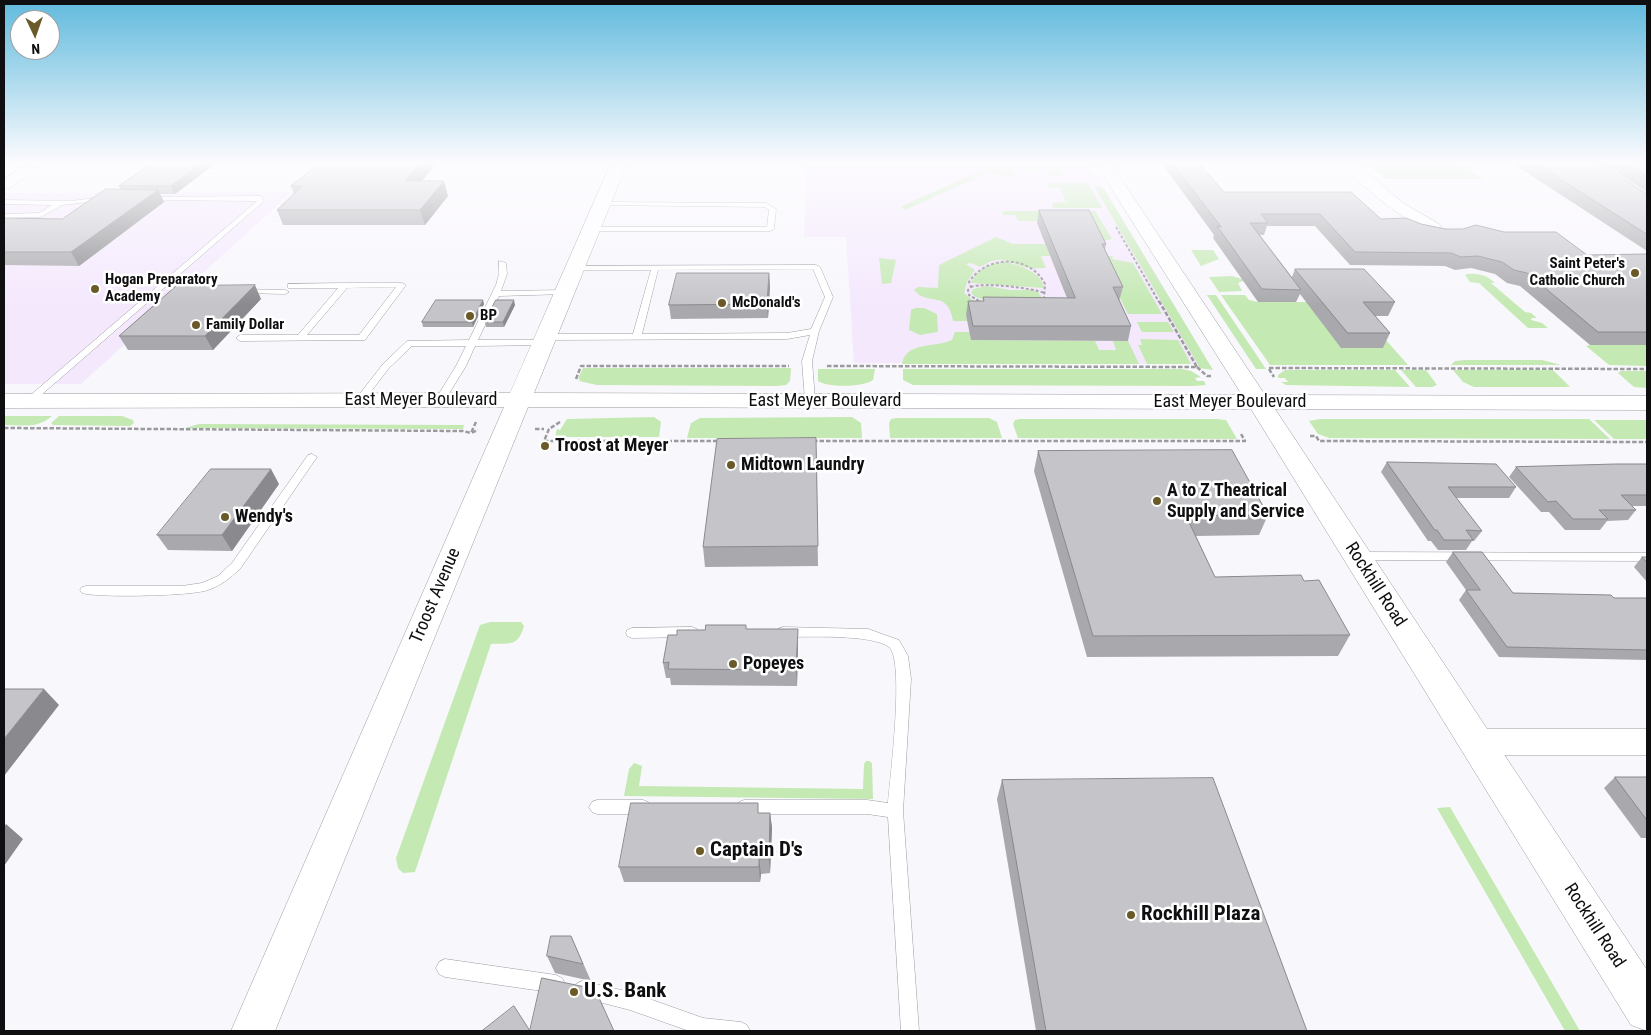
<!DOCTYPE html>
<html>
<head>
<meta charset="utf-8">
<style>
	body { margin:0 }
	#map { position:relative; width:1651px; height:1035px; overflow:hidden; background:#f8f7fc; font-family:"Roboto Condensed",sans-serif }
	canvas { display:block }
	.frame { position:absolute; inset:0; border:5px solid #0f0f11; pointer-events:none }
	.north { position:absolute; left:10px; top:10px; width:50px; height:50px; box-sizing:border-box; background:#fff; border:1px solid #9f9fa0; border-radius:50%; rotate:177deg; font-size:14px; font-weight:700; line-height:20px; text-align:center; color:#0f0f11 }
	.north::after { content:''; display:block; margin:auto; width:18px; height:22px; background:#6a5a28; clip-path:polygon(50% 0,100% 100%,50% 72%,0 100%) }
</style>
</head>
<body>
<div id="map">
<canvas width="1651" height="1035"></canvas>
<div class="frame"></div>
<div class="north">N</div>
</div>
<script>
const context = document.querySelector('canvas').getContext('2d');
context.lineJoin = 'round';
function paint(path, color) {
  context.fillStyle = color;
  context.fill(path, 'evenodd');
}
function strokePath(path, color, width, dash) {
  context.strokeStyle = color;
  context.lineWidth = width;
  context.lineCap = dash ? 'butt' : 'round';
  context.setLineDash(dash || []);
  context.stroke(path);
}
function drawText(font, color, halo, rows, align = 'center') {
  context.font = font + ' "Roboto Condensed",sans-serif';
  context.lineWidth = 5;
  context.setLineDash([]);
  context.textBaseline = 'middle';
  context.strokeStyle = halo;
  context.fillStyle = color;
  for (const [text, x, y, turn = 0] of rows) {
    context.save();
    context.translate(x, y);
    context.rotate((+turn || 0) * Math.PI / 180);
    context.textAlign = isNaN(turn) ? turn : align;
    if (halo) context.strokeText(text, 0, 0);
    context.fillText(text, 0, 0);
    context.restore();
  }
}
const education = new Path2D(`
	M807 161H1088L1213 370 1200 368 1197 364H1191L854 363 846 237H804Z
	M292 192 81 384H4V193Z`);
const green = new Path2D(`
	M1365 161H1459L1483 179H1386Z
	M1059 168 1063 176H1051L1047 171H1014L1015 175C1006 178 998 175 990 172L978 177 972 175 990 169Z
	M969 176 976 178 905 210 900 207Z
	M1049 183H1088L1102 208H1053L1052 203 1066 202 1060 188 1046 187Z
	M1093 184 1104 189 1213 370 1200 368Z
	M1005 211H1095L1112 239 1097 242 1086 221H1018L1015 215H1003L1002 212Z
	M996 237 1013 244H1046L1050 256H1041L1046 268C1041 268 1035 269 1030 268 1008 264 1004 252 980 267L971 263 966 264 975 270 967 282 964 293 975 302 982 315H966L967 321H953C948 289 928 307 914 290L918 287 938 288 939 265Z
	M1191 250H1213L1219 259 1201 266Z
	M1113 256 1112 259 1133 263 1162 314H1128L1099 257Z
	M879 258 896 260 891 283 882 284Z
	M1006 262C1019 265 1042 272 1044 288L971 283C976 270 992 262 1006 262Z
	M1467 274C1478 273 1487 275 1495 283H1491L1525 312 1531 313 1537 318H1532L1531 320 1542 323 1548 328H1528L1479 283 1470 282 1465 275Z
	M1232 276 1245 280 1238 283 1242 291 1219 292 1209 277Z
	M986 286 1011 290H1030L1038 292 1041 296V298C1023 299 983 307 971 293L973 289Z
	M1207 295H1216L1266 369H1256Z
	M1221 295H1245L1249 300 1258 302H1306L1385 339 1408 365H1270Z
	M924 308 937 314 938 331 937 332 920 335 909 330 911 310 915 308Z
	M1137 322H1168L1174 332H1142Z
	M955 332H970L971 340 1095 341 1099 350H1116L1113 341H1128L1139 364H902C906 341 935 348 952 340Z
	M1140 339 1178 340 1191 364H1147L1138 345H1142Z
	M1590 345H1647V366L1609 365 1586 346Z
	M1465 360H1542L1561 365H1451L1455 361Z
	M583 368H791L790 381 786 385 777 386 597 385 579 381 580 379H578Z
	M818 369H875L873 380C864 387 828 388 818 381Z
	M903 369H1182L1191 371 1201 377 1195 378 1197 381H1204L1206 385 1192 386 913 385 903 380Z
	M1285 370H1395L1410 387 1286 385 1281 382H1288L1285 378H1278V375Z
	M1401 370H1426L1437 385 1432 387H1416Z
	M1453 370H1553L1570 387H1474L1463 382Z
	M1621 371H1647V388L1634 387 1618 373Z
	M4 416H52C37 429 23 425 4 425Z
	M59 416H122L133 420 134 423 130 426 53 425 51 423Z
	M654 417 661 422 659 437H555L557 429 560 430 567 419Z
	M852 417 861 423 862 438H687L691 423 700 418Z
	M897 418H989L997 422 1002 438H890L889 423 891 419Z
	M1020 419H1216L1226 420 1237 439 1018 438 1013 424 1015 420Z
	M1320 419H1589L1610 439 1329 438 1318 434 1309 421Z
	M1594 420H1647V439H1614Z
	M199 424 464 425 463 429 185 428Z
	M490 622H521L524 626C518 647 510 643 491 644L415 872 403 873 398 868 396 858 480 625Z
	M866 761H869L872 763 873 799 624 796 629 769 634 763 642 766 639 786 863 789 864 764Z
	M1450 807 1580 1031H1565L1437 808Z`);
const pathFar1 = new Path2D(`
	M1116 227 1159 302
	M971 287C984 282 1031 288 1045 293
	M979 301 969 295 968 290 971 287 969 282C986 255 1030 254 1045 284L1044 298H1047`);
const path = new Path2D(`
	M827 366 1197 367 1159 301
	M1197 367 1207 376H1213
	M1269 368 1647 369
	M1269 369 1274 377
	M576 379 581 366H789
	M476 422 471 433 478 430
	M560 422 549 429 544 441H719
	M4 428 463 431 471 433
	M535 429H544
	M1310 436H1316L1319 441 1647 442
	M813 441H1245L1241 434`);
const lane = new Path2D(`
	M103 197 105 198V200L62 205 41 217 4 218V214L39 213 52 205 4 204V200L71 201Z
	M147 197 260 196 262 197 264 201 32 403H26L24 401 26 399 257 201 149 200 147 199Z
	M602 202 766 203 776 209 774 229 770 231H589L588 229 592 227H767L769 210 765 207 600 205 599 204Z
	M499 261 506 263 507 274 501 291 565 290 569 292 565 294 499 296 478 340H543L547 343 546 345 475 346 466 366 445 400 440 403 435 400 456 366 466 346H412L389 368 363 402H357L355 400 383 364 407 341 469 340 496 285 499 274Z
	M816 265 820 267 833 297 819 331 812 361 815 400 813 402 810 403 805 400 802 361 810 335 787 339 545 340 541 337 545 334H633L651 270H575L571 268 572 266ZM813 269 825 297 811 329 787 333 642 334 658 270Z
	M345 283H402L406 285 365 340 240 341 236 338 240 335H298L338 288H288V284ZM396 287 359 335H307L347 288Z
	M239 289 285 290 289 292 285 294 242 293H239Z
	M312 454 317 457 240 569C230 578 222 585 208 590 193 596 97 598 82 593L80 590 82 587 86 586H182L202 583 218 576 232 563 308 455Z
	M1359 552 1647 553V561L1359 560 1353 556Z
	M692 627 697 629 698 632 697 635 692 637 632 638 627 636 626 633 627 630 632 628Z
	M783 627 868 629 899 640 908 656 911 679 903 811 919 1031H901L888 817 867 814H744L739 812 736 807 739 802 744 800H867L888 803C890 779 905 660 889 647 872 634 807 637 783 637L778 635 777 632 778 629Z
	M597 800H643L648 802 651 807 648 812 643 814H597L592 812 589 807 592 802Z
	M445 959 556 975 562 978 565 984 562 990 556 993 445 977 439 974 436 968 439 962Z
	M582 981 630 992 703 1018 741 1022 747 1025 750 1031H689L630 1010 576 996 573 990 576 984Z`);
const street = new Path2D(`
	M32 161H48L9 188 4 189V179Z
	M1339 161H1354L1403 203 1439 224 1442 227 1439 230C1418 235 1352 179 1339 161Z
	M1476 729H1647V755H1476L1465 751 1461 742 1465 733Z`);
const secondary = new Path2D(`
	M612 161H628L534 393 1242 395 1094 161H1109L1265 395 1647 396V410L1275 409 1647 970V1031L1631 1025 1251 409 528 407 275 1031H231L504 407 4 408V394L510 393Z`);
const wall = new Path2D(`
	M155 161H219L175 194H160L164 202 79 266 4 265V218L62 219 121 190 119 186Z
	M323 161H438L422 181 448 196 425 225H283L277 210 294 194 291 186Z
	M1160 161H1197L1224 192 1381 219 1421 224 1587 255 1647 254V345H1590L1520 286 1507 283 1495 274 1471 268 1455 270 1445 266 1350 265 1315 226H1267L1264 235H1260L1292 277 1295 269 1395 302 1388 316H1375L1390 333 1383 348H1341L1300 294 1296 302H1258L1213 238 1214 235Z
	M1509 161H1595L1647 194V251Z
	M1597 161H1647V192Z
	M1039 210 1106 244 1105 250 1123 287 1119 301 1131 326 1128 341 971 340 966 315 968 301H983V297L1067 298 1037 223Z
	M769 273 770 286 768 318 671 319 669 305Z
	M261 299 213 350H128L119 336Z
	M484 304 473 327H423L422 322Z
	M515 305 504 327H486L485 322Z
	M816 438 818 566 705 567 703 547Z
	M1038 451 1268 515 1259 535 1196 536 1215 577 1304 581 1350 635 1338 656 1087 657 1034 471Z
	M1387 462 1516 487 1509 498H1456L1482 531 1474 541H1472L1466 550H1438L1431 541H1428L1381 472Z
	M1647 464V506H1632L1636 510 1628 520 1607 521 1600 530H1565L1549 512H1541L1509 477 1516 467Z
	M279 484 232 551 168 550 157 535Z
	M1453 552 1513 593 1614 598H1647V660L1499 657 1459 600 1466 590 1446 562Z
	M1642 557H1647V582L1634 567Z
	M747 629 798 645 797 686 671 685 670 678H666L663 663 677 635 705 630Z
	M1615 777H1647V838H1641L1604 788Z
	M1002 780 1307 1031H1036L997 799Z
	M759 813H770L772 828 770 873 761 874 760 882H624L619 867Z
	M571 936 591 981 555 973 547 956Z`);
const shadedWall = new Path2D(`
	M204 161H219L175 194 171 186Z
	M422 161H438L410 196 405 181Z
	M444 181 448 196 425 225 420 210Z
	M158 190 164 202 79 266 71 252Z
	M769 273 770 286 768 318 767 304Z
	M255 285 261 299 213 350 205 336Z
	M483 300 484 304 473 327 472 322Z
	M514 300 515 305 504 327 503 322Z
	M271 469 279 484 232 551 222 535Z
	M798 629V645L797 686 796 670Z
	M44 689 59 705 4 776V739Z
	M770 813 772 828 770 873 769 859Z
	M6 824 23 839 4 866V827Z
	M759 859 761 874 760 882 759 867Z`);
const building = new Path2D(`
	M155 161H204L171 186H119Z
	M323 161H422L405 181H444L420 210H277L302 186H291Z
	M1171 161H1197L1224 192H1351L1381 219 1406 218 1421 224 1445 229H1463L1476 225 1504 232H1556L1587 255 1647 254V332H1598L1527 273 1514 270 1502 262 1478 256 1461 257 1451 253 1355 252 1320 214H1261L1268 223H1250L1301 290 1262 289 1217 226 1221 227Z
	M1532 161H1595L1647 194V234Z
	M1622 161H1647V176Z
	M106 189 158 190 71 252H4V218L62 219Z
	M1039 210H1089L1106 244H1102L1123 287H1113L1131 326H973L968 301H984L983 297 1075 298Z
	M1295 269H1364L1395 302H1363L1390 333H1348Z
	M677 273H769L767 304 669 305Z
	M255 285 205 336H119L176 286Z
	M436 300H483L472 322H422Z
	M496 300H514L503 322H485Z
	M816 438 818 546 703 547 717 439Z
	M1232 450 1268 515 1186 516 1215 577 1301 575 1304 581 1319 580 1350 635 1093 636 1038 451Z
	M1387 462 1496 464 1516 487H1448L1482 531 1466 530 1473 540H1444L1437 530H1435Z
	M1616 464H1647V495H1621L1636 510H1599L1608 519H1573L1556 501 1548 502 1516 467Z
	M211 469H271L222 535H157Z
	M1453 552H1482L1513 593 1611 595 1614 598H1647V650L1507 647 1466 590H1480Z
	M1642 557H1647V562Z
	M706 625H746V629H798L796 670 668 669 669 662 663 663 668 635H677V630H705Z
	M4 689H44L4 739Z
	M1615 777H1647V820Z
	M1213 778 1307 1031H1046L1002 780Z
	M631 803H758V813H770L769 859H759V867H619Z
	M551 936H571L583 964 547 956Z
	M542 978 595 989 614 1031H530Z
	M514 1006 530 1031H482Z`);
const markers = [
	[1635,273,5,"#6a5a28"],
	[95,289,5,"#6a5a28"],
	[722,303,5,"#6a5a28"],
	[470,316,5,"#6a5a28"],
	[196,325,5,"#6a5a28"],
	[545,446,5,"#6a5a28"],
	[731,465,5,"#6a5a28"],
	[1157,501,5,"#6a5a28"],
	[225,517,5,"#6a5a28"],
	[733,664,5,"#6a5a28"],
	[700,851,5,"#6a5a28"],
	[1131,915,5,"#6a5a28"],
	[574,992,5,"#6a5a28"]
];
const farPoinames = [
	["Saint Peter's",1625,264,"right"],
	["Catholic Church",1625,281,"right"],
	["Hogan Preparatory",105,280],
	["Academy",105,297],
	["McDonald's",732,303],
	["BP",480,316],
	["Family Dollar",206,325]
];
const streetNames = [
	["East Meyer Boulevard",421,400],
	["East Meyer Boulevard",825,401],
	["East Meyer Boulevard",1230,402],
	["Rockhill Road",1375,585,57],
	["Troost Avenue",436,596,-67],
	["Rockhill Road",1594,926,57]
];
const poiNames = [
	["Troost at Meyer",555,446],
	["Midtown Laundry",741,465],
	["A to Z Theatrical",1167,491],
	["Supply and Service",1167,512],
	["Wendy's",235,517],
	["Popeyes",743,664]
];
const nearPoinames = [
	["Captain D's",710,851],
	["Rockhill Plaza",1141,915],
	["U.S. Bank",584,992]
];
paint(education, '#f4e8fd');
paint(green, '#c4e9b3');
strokePath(lane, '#9c9ba0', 1);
strokePath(street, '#9c9ba0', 1);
strokePath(secondary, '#9c9ba0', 1);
strokePath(pathFar1, '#9b9b9e', 2, [3, 2]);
strokePath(path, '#9b9b9e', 2.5, [4.5, 2]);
paint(lane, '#fff');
paint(street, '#fff');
paint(secondary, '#fff');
paint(wall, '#a9a9ad');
paint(shadedWall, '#8a898d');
paint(building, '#c5c4c9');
strokePath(building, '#8a898d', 1);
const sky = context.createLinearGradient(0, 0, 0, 306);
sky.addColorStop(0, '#60badd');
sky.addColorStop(0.53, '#fcfbfe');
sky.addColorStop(1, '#fcfbfe00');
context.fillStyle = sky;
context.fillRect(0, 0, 1651, 306);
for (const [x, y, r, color] of markers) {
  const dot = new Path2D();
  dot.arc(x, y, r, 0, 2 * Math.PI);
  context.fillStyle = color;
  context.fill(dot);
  strokePath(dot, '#fff', 2);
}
drawText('bold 15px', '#0f0f11', '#fff', farPoinames, 'left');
drawText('18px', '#0f0f11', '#fff', streetNames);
drawText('bold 18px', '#0f0f11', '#fff', poiNames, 'left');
drawText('bold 21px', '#0f0f11', '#fff', nearPoinames, 'left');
</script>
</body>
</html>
